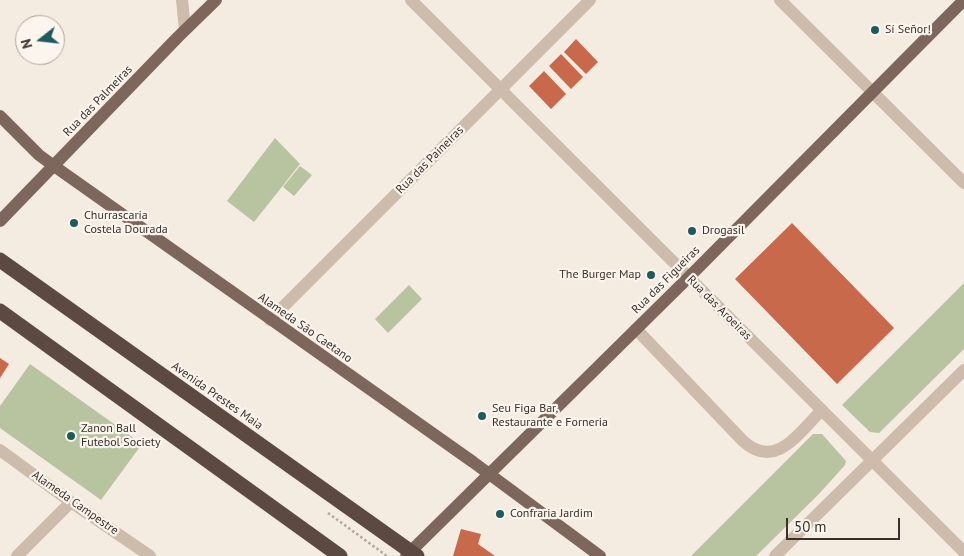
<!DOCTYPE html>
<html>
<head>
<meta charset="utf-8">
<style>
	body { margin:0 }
	#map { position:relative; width:964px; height:556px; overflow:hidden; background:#f4ebe1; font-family:"PT Sans",sans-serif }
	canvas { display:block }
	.north { position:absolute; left:15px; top:15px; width:50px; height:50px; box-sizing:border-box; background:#fbf5ee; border:1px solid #aea6a0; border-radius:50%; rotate:254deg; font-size:14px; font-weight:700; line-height:20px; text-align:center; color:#3b302b }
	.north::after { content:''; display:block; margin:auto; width:18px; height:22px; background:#1f5a5e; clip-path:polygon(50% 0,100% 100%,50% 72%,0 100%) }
	.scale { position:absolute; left:786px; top:518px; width:114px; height:22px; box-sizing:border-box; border:2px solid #3b302b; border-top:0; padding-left:6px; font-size:15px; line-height:18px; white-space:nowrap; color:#3b302b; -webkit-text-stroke:4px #fbf5ee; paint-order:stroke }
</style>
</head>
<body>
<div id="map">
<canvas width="964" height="556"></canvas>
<div class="north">N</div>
<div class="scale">50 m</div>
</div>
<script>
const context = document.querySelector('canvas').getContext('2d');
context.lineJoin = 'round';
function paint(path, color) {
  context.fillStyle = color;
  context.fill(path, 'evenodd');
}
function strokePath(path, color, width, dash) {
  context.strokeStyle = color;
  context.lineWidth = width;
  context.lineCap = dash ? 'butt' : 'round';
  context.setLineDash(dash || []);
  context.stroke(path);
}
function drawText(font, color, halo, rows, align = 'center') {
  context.font = font + ' "PT Sans",sans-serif';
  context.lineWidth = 4.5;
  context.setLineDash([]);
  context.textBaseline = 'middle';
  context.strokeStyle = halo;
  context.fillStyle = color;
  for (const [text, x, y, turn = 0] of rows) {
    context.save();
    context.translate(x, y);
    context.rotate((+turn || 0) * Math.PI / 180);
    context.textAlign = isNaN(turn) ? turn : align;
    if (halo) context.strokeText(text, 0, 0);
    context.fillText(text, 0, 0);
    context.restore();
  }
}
const green = new Path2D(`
	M275 138 300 164 254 222 227 201Z
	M300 166 312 175 294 196 283 187Z
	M964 283V349L879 433 870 432 842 405Z
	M409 285 422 299 388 333 375 319Z
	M30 364 142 444 101 500 0 428V406Z
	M813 434H822L846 461 845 465 819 494 756 556H691Z`);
const building = new Path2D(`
	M576 39 598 62 586 74 564 52Z
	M561 54 583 77 571 89 549 66Z
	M544 71 566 94 551 109 529 86Z
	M792 223 894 328 837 384 735 279Z
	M0 358 9 364 0 378Z
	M461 529 481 534 478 544 495 556H453Z`);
const path = new Path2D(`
	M328 513 387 556`);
const minor = new Path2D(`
	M182 0 185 30
	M411 0 964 552
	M780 0 964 183
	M270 320 590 0
	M636 329 743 441C776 471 799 432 822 410
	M0 450 71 502 150 556
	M17 556 71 502
	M775 556 964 370`);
const major = new Path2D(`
	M0 116 39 155 54 166 473 462 600 556
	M0 221 178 37 216 0
	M406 556 688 278 964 0`);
const highway = new Path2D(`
	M0 260 417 556
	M0 311 340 556`);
const markers = [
	[875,30,5,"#1f5a5e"],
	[74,223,5,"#1f5a5e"],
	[692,231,5,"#1f5a5e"],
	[651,275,5,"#1f5a5e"],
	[482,416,5,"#1f5a5e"],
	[71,436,5,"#1f5a5e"],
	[500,514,5,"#1f5a5e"]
];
const poiNames = [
	["Sí Señor!",885,30],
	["Churrascaria",84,216],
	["Costela Dourada",84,230],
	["Drogasil",702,231],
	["The Burger Map",641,275,"right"],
	["Seu Figa Bar,",492,409],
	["Restaurante e Forneria",492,423],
	["Zanon Ball",81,429],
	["Futebol Society",81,443],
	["Confraria Jardim",510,514]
];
const streetNames = [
	["Rua das Palmeiras",98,101,-46],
	["Rua das Paineiras",430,160,-45],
	["Rua das Figueiras",666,280,-45],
	["Rua das Aroeiras",719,308,45],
	["Alameda São Caetano",305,328,35],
	["Avenida Prestes Maia",217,396,35],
	["Alameda Campestre",75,503,35]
];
paint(green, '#b8c4a0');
paint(building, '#c8694b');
strokePath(path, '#b9a596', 2.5, [2.5, 2.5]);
strokePath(minor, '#cdbbac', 12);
strokePath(major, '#7d675c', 12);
strokePath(highway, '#5c4a42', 15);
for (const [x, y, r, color] of markers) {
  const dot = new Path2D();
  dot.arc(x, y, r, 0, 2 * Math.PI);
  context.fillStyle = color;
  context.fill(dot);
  strokePath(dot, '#fbf5ee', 2);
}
drawText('12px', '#3b302b', '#fbf5ee', poiNames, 'left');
drawText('12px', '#3b302b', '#fbf5ee', streetNames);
</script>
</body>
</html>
